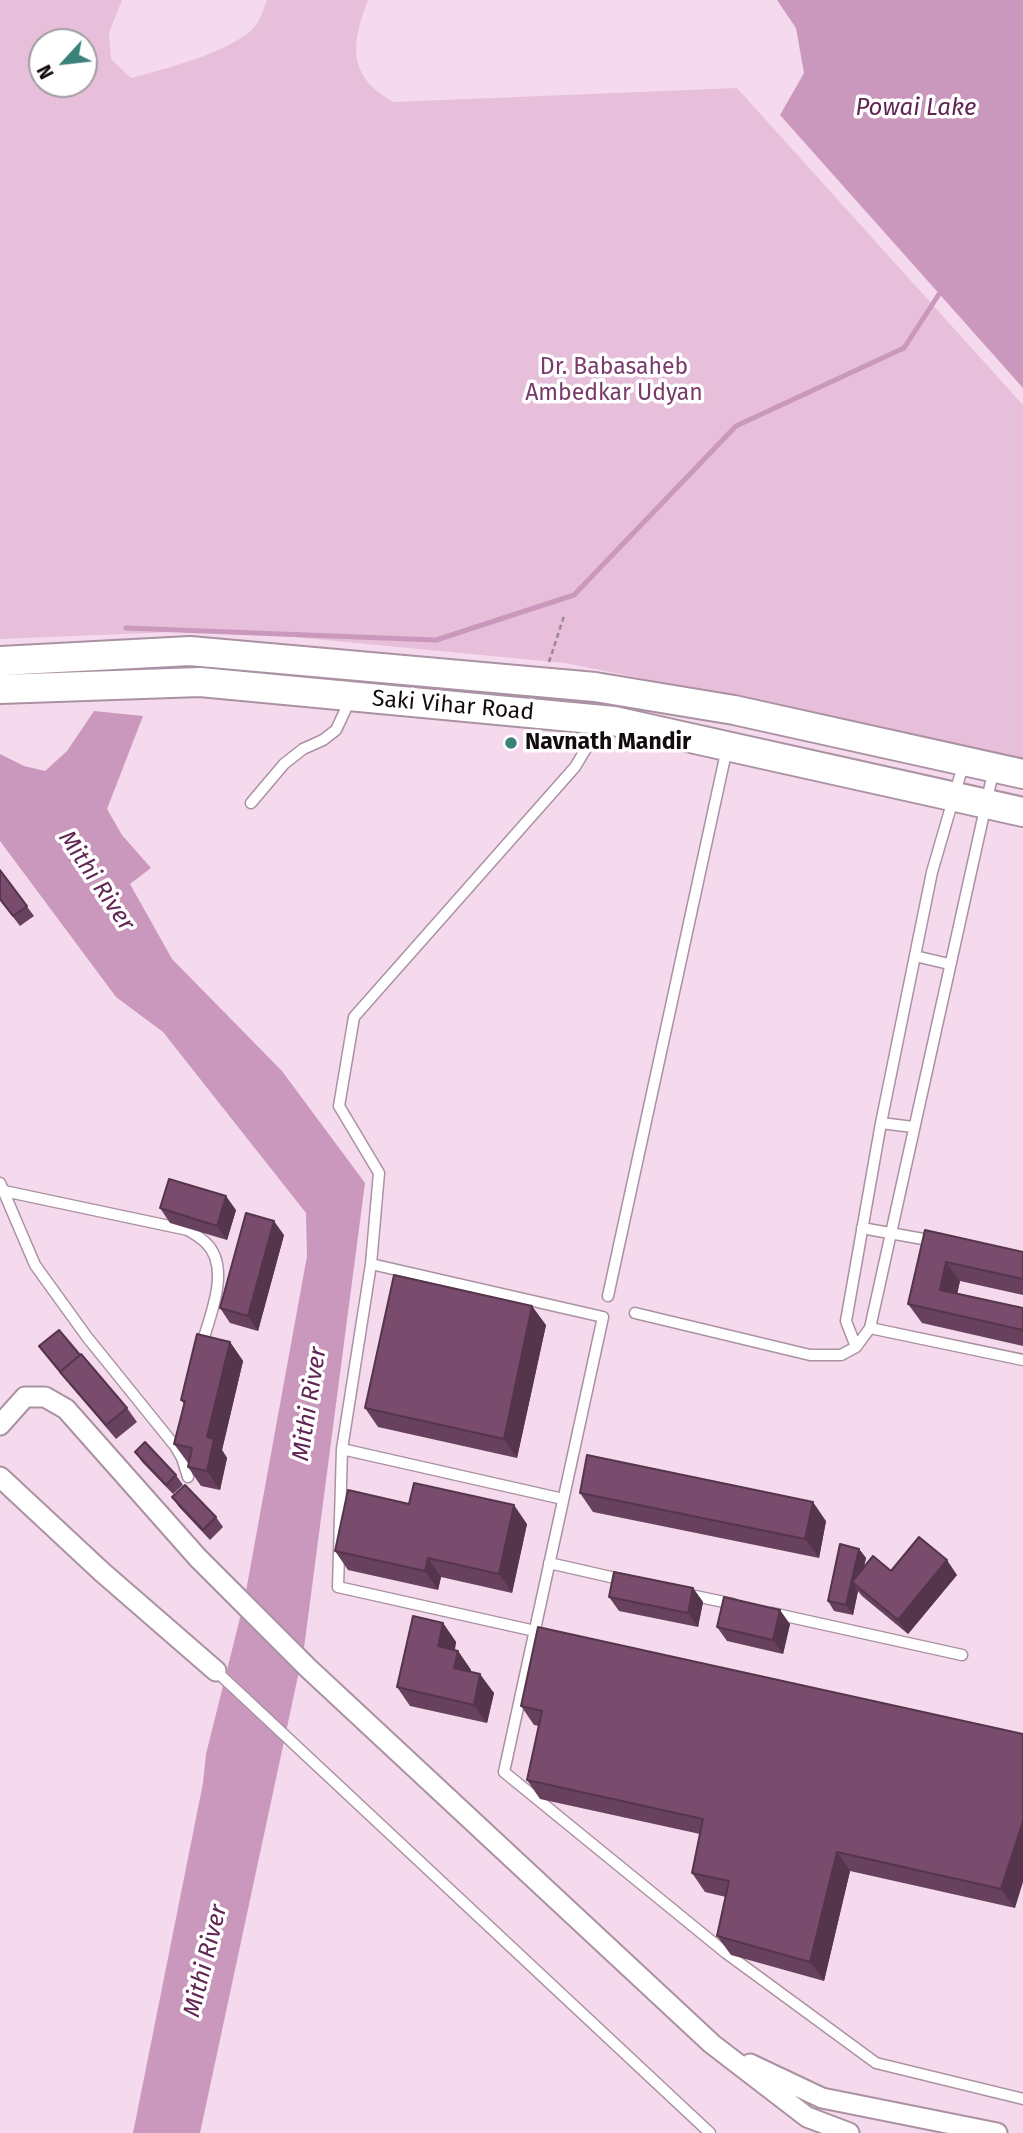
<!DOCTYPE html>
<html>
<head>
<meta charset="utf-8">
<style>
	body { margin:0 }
	#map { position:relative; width:1023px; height:2133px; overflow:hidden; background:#f4daec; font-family:"Fira Sans",sans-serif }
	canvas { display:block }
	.north { position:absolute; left:28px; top:28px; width:70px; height:70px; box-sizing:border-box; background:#fff; border:2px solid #a19da0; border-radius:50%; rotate:243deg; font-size:19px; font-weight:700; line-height:28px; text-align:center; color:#140b11 }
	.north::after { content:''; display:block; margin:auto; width:24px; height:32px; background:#3a817a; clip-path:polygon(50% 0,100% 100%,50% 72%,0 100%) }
</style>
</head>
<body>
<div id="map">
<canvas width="1023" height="2133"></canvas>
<div class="north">N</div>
</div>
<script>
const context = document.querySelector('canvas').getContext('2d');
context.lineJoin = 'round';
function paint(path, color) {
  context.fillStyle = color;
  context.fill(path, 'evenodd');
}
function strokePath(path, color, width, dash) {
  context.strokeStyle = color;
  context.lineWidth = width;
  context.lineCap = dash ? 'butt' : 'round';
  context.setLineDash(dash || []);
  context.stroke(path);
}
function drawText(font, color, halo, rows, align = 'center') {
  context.font = font + ' "Fira Sans",sans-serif';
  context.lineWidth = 7;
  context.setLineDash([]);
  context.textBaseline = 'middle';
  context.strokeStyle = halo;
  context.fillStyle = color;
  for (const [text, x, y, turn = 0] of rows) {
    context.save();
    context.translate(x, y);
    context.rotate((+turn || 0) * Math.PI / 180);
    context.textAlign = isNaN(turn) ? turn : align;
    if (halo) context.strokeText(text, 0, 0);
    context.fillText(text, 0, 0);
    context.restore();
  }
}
const green = new Path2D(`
	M0 0H122L109 33 111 59 131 78C162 70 238 50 256 25 261 18 264 8 267 0H368C351 44 347 77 394 102L737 88 1023 405V772L784 707 565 663 221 630 0 639ZM42 42H84V84H42Z`);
const water = new Path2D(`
	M777 0H1023V388L780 115 804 73 796 28Z
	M94 711 143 716 107 809 122 835 151 868 130 884 172 959 282 1071 365 1183 304 1648 200 2133H133L203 1783 206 1754 244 1602 307 1256 306 1213 163 1032 116 997 0 841V754L24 766 45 771 67 751Z`);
const stream = new Path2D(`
	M126 628 436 640 574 595 736 426 904 348 943 288`);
const path = new Path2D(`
	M549 662 564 616`);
const lane = new Path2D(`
	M964 762 932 872 881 1123 846 1321 856 1347 870 1328 994 768
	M251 803 284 764 303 749 323 740 336 730 350 700
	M915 956 949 964
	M881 1123 913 1127
	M0 1183 35 1265 87 1337 175 1446 182 1458 188 1477
	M4 1191 188 1230C194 1234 201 1238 206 1243 232 1268 209 1318 201 1347
	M862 1228 934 1241
	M371 1264 603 1317 504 1772 726 1953 876 2063 1023 2099
	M608 1296 727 748
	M635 1313 810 1355H841L856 1347
	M870 1328 1023 1360
	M342 1449 563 1499
	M549 1563 624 1580
	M686 1594 733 1604
	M772 1613 962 1655
	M535 1631 338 1587 342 1449 371 1264 379 1173 339 1106 354 1017 575 767 602 722
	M216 1671 710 2133`);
const street = new Path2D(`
	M0 1425 25 1397H45L66 1409 198 1558 308 1668 712 2044 807 2117 849 2133
	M0 1477 102 1572 216 1671
	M750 2064 822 2098 997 2133`);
const secondary = new Path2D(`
	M0 661 190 651 595 687 734 710 1023 774
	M0 689 200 682 614 721 1023 812`);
const wall = new Path2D(`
	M0 870 34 916 20 926 0 900Z
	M160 1208 236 1210 227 1240 170 1223Z
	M925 1230 1023 1252V1295L960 1281 957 1293 1023 1308V1346L922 1323 908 1304Z
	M284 1235 258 1331 230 1323 220 1308Z
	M546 1325 517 1458 378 1427 365 1408Z
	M230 1342 243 1361 222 1450 227 1458 220 1490 201 1486 188 1467 189 1463H188L174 1444 184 1404 181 1400Z
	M39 1346 80 1355 127 1408 137 1422 116 1439 71 1386Z
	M135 1452 176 1475 183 1485 173 1494 142 1462Z
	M580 1493 826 1521 819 1558 593 1512Z
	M172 1497 216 1517 223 1527 210 1540 179 1507Z
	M409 1504 527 1524 512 1593 441 1577 438 1590 348 1570 335 1551Z
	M859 1549 866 1558 864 1567 891 1571 957 1575 908 1634 862 1596 858 1591 853 1615 834 1611 828 1601Z
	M693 1588 703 1602 698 1627 619 1611 609 1597Z
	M443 1623 456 1642 455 1650 458 1651 471 1670 470 1672 494 1693 487 1723 410 1706 397 1687Z
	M790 1624 783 1654 727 1641 717 1627Z
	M521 1706 1023 1734 1015 1908 850 1871 824 1981 731 1955 717 1936 726 1897 705 1892 692 1873 700 1834 540 1799 527 1780 539 1726 534 1725Z`);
const shadedWall = new Path2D(`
	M226 1196 236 1210 227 1240 217 1226Z
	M274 1221 284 1235 258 1331 248 1316Z
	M946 1262 960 1281 954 1309 940 1290Z
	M532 1306 546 1325 517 1458 504 1439Z
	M230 1342 243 1361 222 1450 227 1458 220 1490 207 1471V1437Z
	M813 1502 826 1521 819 1558 805 1539Z
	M514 1505 527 1524 512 1593 499 1574Z
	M859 1549 866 1558 859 1588 852 1582 858 1591 853 1615 846 1605Z
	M428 1558 441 1577 438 1590 425 1571Z
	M947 1560 957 1575 908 1634 898 1620Z
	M693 1588 703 1602 698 1627 688 1613Z
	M780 1610 790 1624 783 1654 773 1640Z
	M443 1623 456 1642 451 1665 438 1646Z
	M458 1651 471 1670 467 1687 454 1668Z
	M480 1674 494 1693 487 1723 474 1705Z
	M1023 1821V1882L1015 1908 1001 1889Z
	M837 1852 850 1871 824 1981 810 1962Z`);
const building = new Path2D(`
	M0 870 27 906 13 916 0 899Z
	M169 1179 226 1196 217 1226 160 1208Z
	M246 1213 274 1221 248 1316 220 1308Z
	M925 1230 1023 1252V1279L946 1262 940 1290 1023 1308V1330L908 1304Z
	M394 1275 532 1306 504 1439 365 1408Z
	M59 1330 80 1355 60 1372 62 1374 39 1346Z
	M197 1334 230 1342 207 1437 214 1439 207 1471 188 1467 192 1448 174 1444 185 1401 181 1400Z
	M81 1354 127 1408 106 1425 60 1372Z
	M145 1442 176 1475 166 1485 135 1452Z
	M587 1455 813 1502 805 1539 580 1493Z
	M414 1483 514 1505 499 1574 428 1558 425 1571 335 1551 348 1490 409 1504Z
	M185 1485 216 1517 203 1530 172 1497Z
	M919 1537 947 1560 898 1620 852 1582 873 1556 891 1571Z
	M840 1544 859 1549 846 1605 828 1601Z
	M614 1572 693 1588 688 1613 609 1597Z
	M724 1597 780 1610 773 1640 717 1627Z
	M413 1616 443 1623 438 1646 458 1651 454 1668 480 1674 474 1705 397 1687Z
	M538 1627 1023 1734V1821L1001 1889 837 1852 810 1962 717 1936 729 1881 692 1873 703 1819 527 1780 542 1711 521 1706Z`);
const markers = [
	[511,743,7,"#3a817a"]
];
const parkNames = [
	["Dr. Babasaheb",614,368],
	["Ambedkar Udyan",614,394]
];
const streetNames = [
	["Saki Vihar Road",453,706,5]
];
const poiNames = [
	["Navnath Mandir",525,743]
];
const waterNames = [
	["Powai Lake",916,108],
	["Mithi River",96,881,56],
	["Mithi River",310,1404,-81],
	["Mithi River",206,1961,-76]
];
paint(green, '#e7bfdb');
paint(water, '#cb98bd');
strokePath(stream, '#cb98bd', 5);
strokePath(lane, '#aa92a3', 13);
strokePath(street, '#aa92a3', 23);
strokePath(secondary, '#aa92a3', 32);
strokePath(path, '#9a8794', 2.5, [5, 3.5]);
strokePath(lane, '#fff', 10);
strokePath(street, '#fff', 19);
strokePath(secondary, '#fff', 28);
paint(wall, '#68415e');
paint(shadedWall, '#55354c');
paint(building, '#794c6d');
strokePath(building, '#55354c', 2);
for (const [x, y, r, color] of markers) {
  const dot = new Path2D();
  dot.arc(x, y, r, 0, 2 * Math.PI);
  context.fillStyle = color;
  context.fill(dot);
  strokePath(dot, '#fff', 2.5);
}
drawText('23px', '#783a69', '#fff', parkNames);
drawText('23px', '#140b11', '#fff', streetNames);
drawText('bold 23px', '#140b11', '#fff', poiNames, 'left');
drawText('italic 24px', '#612554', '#fff', waterNames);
</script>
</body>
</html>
